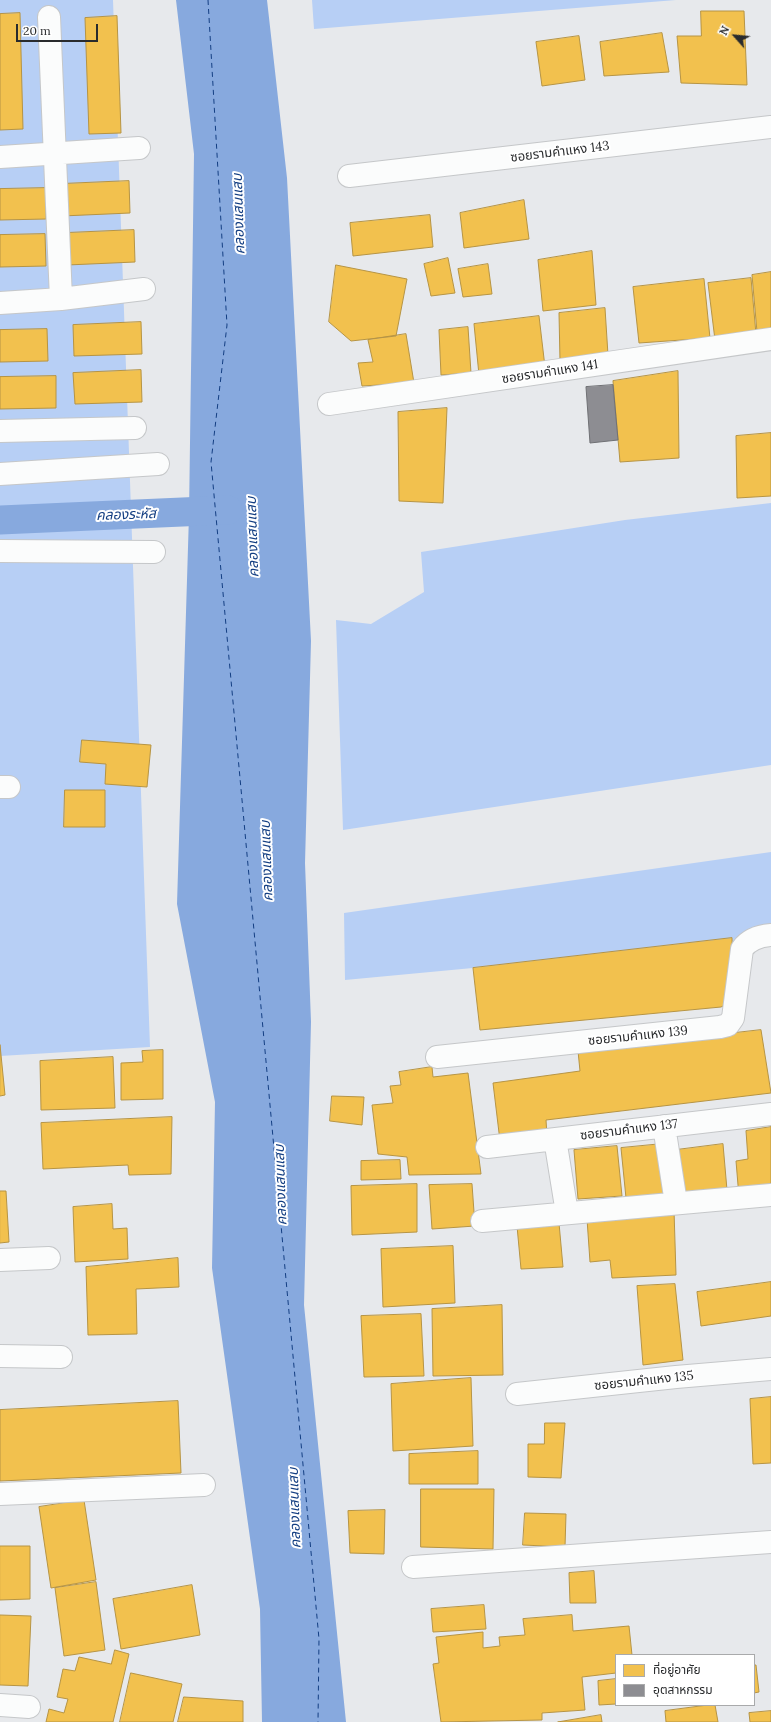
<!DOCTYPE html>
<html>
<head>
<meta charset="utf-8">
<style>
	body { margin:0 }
	#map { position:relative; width:771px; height:1722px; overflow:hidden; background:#e7e9ec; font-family:Lora,"Noto Sans Thai",serif }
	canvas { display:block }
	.legend { position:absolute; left:615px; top:1654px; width:140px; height:52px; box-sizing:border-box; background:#fff; border:1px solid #a9aaab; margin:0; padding:5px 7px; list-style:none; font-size:12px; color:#292b2d }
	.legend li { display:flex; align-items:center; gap:8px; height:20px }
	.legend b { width:20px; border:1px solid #a9aaab }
	.north { position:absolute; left:715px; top:16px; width:40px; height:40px; -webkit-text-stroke:3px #fff; paint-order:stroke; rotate:297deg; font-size:11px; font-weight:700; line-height:16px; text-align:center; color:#292b2d }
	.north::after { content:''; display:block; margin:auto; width:14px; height:18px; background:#292b2d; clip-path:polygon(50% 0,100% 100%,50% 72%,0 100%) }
	.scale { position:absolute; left:16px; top:24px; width:82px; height:18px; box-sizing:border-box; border:2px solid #292b2d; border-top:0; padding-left:5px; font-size:12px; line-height:14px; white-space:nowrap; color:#292b2d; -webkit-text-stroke:3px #fff; paint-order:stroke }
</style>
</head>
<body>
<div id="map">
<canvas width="771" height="1722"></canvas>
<ul class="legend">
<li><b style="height:11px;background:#f2c14e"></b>ที่อยู่อาศัย</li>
<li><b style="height:11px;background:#8d8d92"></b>อุตสาหกรรม</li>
</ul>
<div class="north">N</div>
<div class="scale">20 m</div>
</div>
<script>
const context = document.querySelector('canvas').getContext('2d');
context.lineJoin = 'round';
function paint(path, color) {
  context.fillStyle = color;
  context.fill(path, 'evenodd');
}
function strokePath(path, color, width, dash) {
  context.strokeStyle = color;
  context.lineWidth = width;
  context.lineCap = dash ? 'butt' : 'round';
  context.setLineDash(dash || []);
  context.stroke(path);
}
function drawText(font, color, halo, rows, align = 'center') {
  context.font = font + ' Lora,"Noto Sans Thai",serif';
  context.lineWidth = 4;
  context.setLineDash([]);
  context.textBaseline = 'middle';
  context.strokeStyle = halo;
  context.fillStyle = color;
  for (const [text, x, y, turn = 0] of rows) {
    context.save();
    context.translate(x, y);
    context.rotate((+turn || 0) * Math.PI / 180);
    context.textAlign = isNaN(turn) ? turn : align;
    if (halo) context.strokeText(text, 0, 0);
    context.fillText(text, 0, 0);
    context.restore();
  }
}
const green = new Path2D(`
	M0 0H113L150 1047 0 1056Z
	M312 0H676L314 29Z
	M771 503V765L343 830 336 620 371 624 424 592 421 552 625 520Z
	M771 852V940L345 980 344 913Z`);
const water = new Path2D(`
	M176 0H267L287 178 311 641 305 863 311 1022 304 1305 346 1722H262L260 1609 212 1268 215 1102 177 904 189 515 194 154Z`);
const homes = new Path2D(`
	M701 11H744L747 85 681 83 677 36H701Z
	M20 13 23 129 0 130V14Z
	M117 16 121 133 89 134 85 18Z
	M662 33 669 72 604 76 600 42Z
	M579 36 585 80 542 86 536 42Z
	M129 181 130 213 62 216 61 184Z
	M46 188V219L0 220V189Z
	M524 200 529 239 464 248 460 213Z
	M430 215 433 247 353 256 350 223Z
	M134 230 135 262 67 265 66 233Z
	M45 234 46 266 0 267V235Z
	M592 251 596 305 543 311 538 260Z
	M448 258 455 293 431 296 424 264Z
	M488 264 492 294 463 297 458 269Z
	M336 265 407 279 396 336 351 341 329 322Z
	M771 272V330L757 332 752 275Z
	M751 278 756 334 715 340 708 283Z
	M704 279 710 338 639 343 633 287Z
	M605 308 608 355 560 361 559 313Z
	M539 316 545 367 479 375 474 324Z
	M141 322 142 354 74 356 73 325Z
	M468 327 471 373 441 375 439 330Z
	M47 329 48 361 0 362V330Z
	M406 334 414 383 362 386 358 363 373 362 368 340Z
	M141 370 142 402 75 404 73 373Z
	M678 371 679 458 620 462 613 381Z
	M56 376V408L0 409V377Z
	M447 408 443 503 399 501 398 412Z
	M771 433V496L737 498 736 436Z
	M82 740 151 745 147 787 105 784 106 764 80 762Z
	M65 790H105V827H64Z
	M732 938 733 980 727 1004 721 1007 480 1030 473 968Z
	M761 1030 771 1093 546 1120 547 1136 500 1141 493 1083 580 1071 578 1051Z
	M0 1045 5 1095 0 1096Z
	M163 1050V1099L121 1100V1063L143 1062 142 1051Z
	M113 1057 115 1108 41 1110 40 1061Z
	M432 1067 433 1077 468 1073 481 1174 409 1175 407 1157 378 1154 372 1105 393 1103 390 1086 401 1085 399 1072Z
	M332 1096 364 1097 362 1125 330 1121Z
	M172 1117 171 1174 129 1175 128 1165 43 1169 41 1123Z
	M771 1127V1193L739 1197 736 1161 748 1159 746 1131Z
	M662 1144 667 1195 626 1198 621 1148Z
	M723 1144 727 1190 681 1195 676 1150Z
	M617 1146 622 1196 578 1199 574 1150Z
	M400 1160 401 1179 361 1180V1161Z
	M417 1184V1232L352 1235 351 1186Z
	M472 1184 475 1226 432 1229 429 1185Z
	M0 1191H6L9 1242 0 1243Z
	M112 1204 113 1229 127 1228 128 1259 75 1262 73 1207Z
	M674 1210 676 1275 612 1278 610 1260 590 1262 587 1219Z
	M559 1223 563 1267 521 1269 517 1226Z
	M453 1246 455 1303 383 1307 381 1249Z
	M178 1258 179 1287 136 1289 137 1334 88 1335 86 1267Z
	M771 1282V1316L701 1326 697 1292Z
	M675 1284 683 1360 643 1365 637 1286Z
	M502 1305 503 1375 433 1376 432 1309Z
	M421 1314 424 1376 364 1377 361 1316Z
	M471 1378 473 1446 393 1451 391 1384Z
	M771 1397V1463L753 1464 750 1399Z
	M178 1401 181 1473 0 1481V1410Z
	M545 1423H565L561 1478 528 1477V1444H544Z
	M478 1451V1484H409V1454Z
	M421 1489H494L493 1549 421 1547Z
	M84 1500 96 1580 51 1588 39 1507Z
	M385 1510 384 1554 350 1553 348 1511Z
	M525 1513 566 1514 565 1547 523 1545Z
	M0 1546H30V1599L0 1600Z
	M594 1571 596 1603H570L569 1573Z
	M96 1582 105 1650 64 1656 55 1588Z
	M192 1585 200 1635 121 1649 113 1599Z
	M484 1605 486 1629 433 1632 431 1609Z
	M0 1615 31 1616 28 1686 0 1685Z
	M572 1615 573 1631 629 1626 632 1655H616V1673L582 1677 585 1710 542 1713V1720L441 1722 433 1664 439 1663 436 1637 483 1632V1648L500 1646 499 1637 525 1635 523 1619Z
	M115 1650 129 1654 113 1722H46L49 1709 64 1713 68 1699 57 1697 63 1669 75 1671 79 1657 111 1664Z
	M754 1665H756L759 1692 754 1693Z
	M131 1673 182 1684 173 1722H120Z
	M616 1679V1704L599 1705 598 1681Z
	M184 1697 243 1701V1722H178Z
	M708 1705H715L718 1722H666L665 1711Z
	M771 1711V1722H750L749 1713Z
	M601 1715 602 1722H558Z`);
const industry = new Path2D(`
	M613 385 618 440 590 443 586 387Z`);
const canal = new Path2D(`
	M0 520 228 510`);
const ferry = new Path2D(`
	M208 0 227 325 211 462 319 1639 318 1722`);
const minor = new Path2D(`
	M49 17 61 299
	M0 157 139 148
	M349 176 771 127
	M0 303 61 299 144 289
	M329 404 771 339
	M0 431 135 428
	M0 474 158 464
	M0 551 154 552
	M0 787H9
	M437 1057 720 1027 728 1025 733 1018 742 949C749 939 759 936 771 935
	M664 1126 676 1203
	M555 1139 567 1213
	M487 1147 771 1114
	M482 1221 771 1195
	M0 1260 49 1258
	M0 1356 61 1357
	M517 1394 676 1377 771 1369
	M0 1494 204 1485
	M413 1567 771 1542
	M0 1705 29 1707`);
const streetNames = [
	["ซอยรามคำแหง 143",560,152,-7],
	["ซอยรามคำแหง 141",550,372,-9],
	["ซอยรามคำแหง 139",638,1036,-6],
	["ซอยรามคำแหง 137",629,1130,-7],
	["ซอยรามคำแหง 135",644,1381,-6]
];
const waterNames = [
	["คลองแสนแสบ",239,214,-92],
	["คลองระหัส",126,515,-2],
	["คลองแสนแสบ",253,537,-92],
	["คลองแสนแสบ",267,861,-92],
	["คลองแสนแสบ",281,1185,-92],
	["คลองแสนแสบ",295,1508,-92]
];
paint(green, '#b7cff5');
paint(water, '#87a9de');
paint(homes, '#f2c14e');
strokePath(homes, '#b69444', 1);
paint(industry, '#8d8d92');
strokePath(industry, '#6f7074', 1);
strokePath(canal, '#87a9de', 29);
strokePath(ferry, '#133e82', 1, [5, 4]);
strokePath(minor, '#c5c7c9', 24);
strokePath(minor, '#fbfcfc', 22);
drawText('13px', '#292b2d', '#fff', streetNames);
drawText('italic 14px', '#133e82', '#fff', waterNames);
</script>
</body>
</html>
